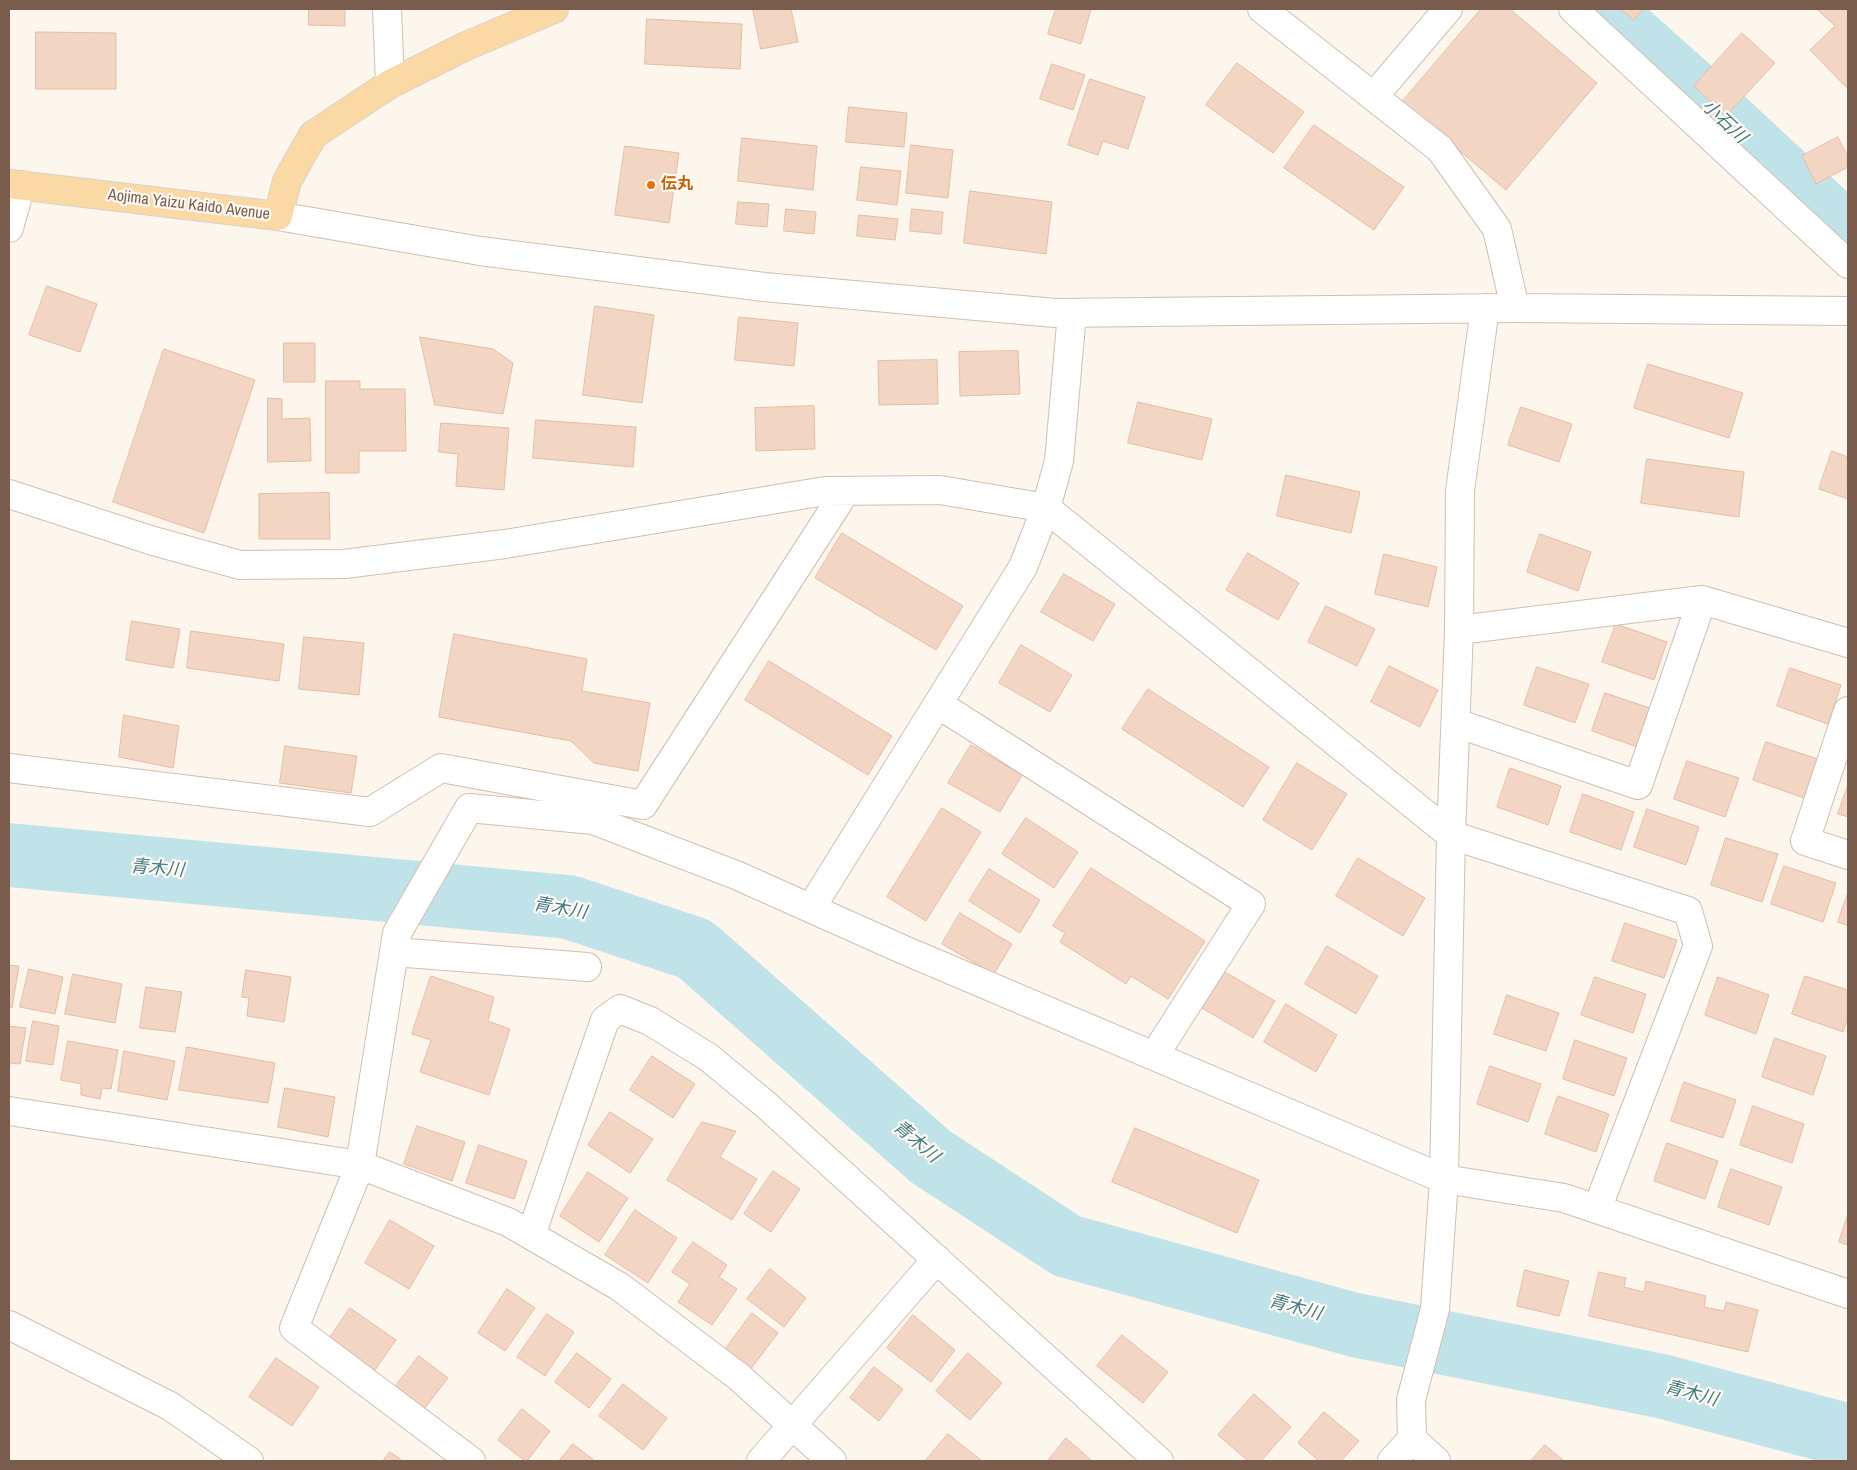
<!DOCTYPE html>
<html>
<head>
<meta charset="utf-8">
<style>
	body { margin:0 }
	#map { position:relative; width:1857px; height:1470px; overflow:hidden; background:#fdf6ec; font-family:"Archivo Narrow",sans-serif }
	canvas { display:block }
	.frame { position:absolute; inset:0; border:10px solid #7a5c4d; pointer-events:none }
</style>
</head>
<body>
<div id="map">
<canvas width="1857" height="1470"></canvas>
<div class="frame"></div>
</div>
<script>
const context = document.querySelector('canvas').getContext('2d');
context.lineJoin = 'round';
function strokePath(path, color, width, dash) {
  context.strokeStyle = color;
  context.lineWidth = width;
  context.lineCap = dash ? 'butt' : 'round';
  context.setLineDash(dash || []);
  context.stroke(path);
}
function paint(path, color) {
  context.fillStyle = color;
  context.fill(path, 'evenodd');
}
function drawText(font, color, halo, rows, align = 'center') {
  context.font = font + ' "Archivo Narrow","Noto Sans JP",sans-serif';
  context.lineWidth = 4.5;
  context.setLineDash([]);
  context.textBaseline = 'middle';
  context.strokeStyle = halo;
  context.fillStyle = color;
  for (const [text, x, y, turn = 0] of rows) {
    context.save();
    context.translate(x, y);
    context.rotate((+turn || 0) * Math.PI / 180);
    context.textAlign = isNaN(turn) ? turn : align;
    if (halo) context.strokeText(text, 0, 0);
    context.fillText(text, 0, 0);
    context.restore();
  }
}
const river = new Path2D(`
	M1600 9 1704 102 1848 236
	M9 855 569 907 695 949 931 1157 1067 1246 1355 1325 1661 1386 1838 1433 1848 1439`);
const building = new Path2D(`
	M309 9H345V26L309 25Z
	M753 9H791L798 42 761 49Z
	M1056 9H1091L1081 44 1048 34Z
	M1481 9H1510L1597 83 1506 190 1402 102Z
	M1621 9H1643L1634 20Z
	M1817 9H1848V89L1810 50 1835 26Z
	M647 19 742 24 740 69 645 64Z
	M36 32 116 33V89H36Z
	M1742 33 1775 63 1726 116 1694 86Z
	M1237 63 1304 112 1273 153 1206 105Z
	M1052 64 1085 75 1073 110 1040 99Z
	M1090 79 1145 97 1128 149 1103 141 1098 155 1068 145Z
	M849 107 907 113 904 147 846 142Z
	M1314 125 1404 187 1374 230 1284 168Z
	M1838 137 1848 157V167L1816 184 1802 156Z
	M742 138 817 146 813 190 738 181Z
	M911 145 953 150 948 198 906 193Z
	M625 146 679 153 669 223 615 215Z
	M861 167 901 171 897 205 857 200Z
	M970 191 1052 202 1046 254 964 243Z
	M738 202 769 204 767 227 736 224Z
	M786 209 816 212 814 234 784 231Z
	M912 209 943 212 941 234 910 231Z
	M859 215 898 219 895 240 857 236Z
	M47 286 97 304 80 352 29 335Z
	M595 306 654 315 642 403 583 395Z
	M739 317 798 323 794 366 735 360Z
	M420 337 493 349 513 363 503 414 435 405Z
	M284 343H315V382H284Z
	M164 349 255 380 204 533 113 502Z
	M1018 351 1020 394 960 396 959 352Z
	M937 360 938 404 879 405 878 361Z
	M1648 364 1743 393 1729 438 1634 408Z
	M326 381H360V389H405L406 451H359V473H326Z
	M268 398 282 399V419L310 418 311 461 268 462Z
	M1138 402 1212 419 1202 460 1128 443Z
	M814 406 815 449 756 451 755 408Z
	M1521 407 1572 424 1559 462 1508 445Z
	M536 420 636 427 633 467 533 458Z
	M441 423 509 428 504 490 456 486 458 454 439 452Z
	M1832 451 1848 457V499L1819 489Z
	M1647 459 1744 472 1739 517 1641 503Z
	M1286 475 1360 492 1351 533 1277 516Z
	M329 493 330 539H259V494Z
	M842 533 963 606 936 650 815 578Z
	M1540 534 1591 552 1578 591 1527 572Z
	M1248 553 1299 583 1278 620 1226 590Z
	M1384 554 1437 567 1428 607 1375 594Z
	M1064 574 1115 604 1093 641 1041 612Z
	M1326 606 1375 629 1357 666 1308 642Z
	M132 621 180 629 173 668 126 660Z
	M1616 624 1667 642 1654 680 1602 662Z
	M191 631 284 644 279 681 187 668Z
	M454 634 587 659 582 691 650 703 638 771 594 763 571 741 439 717Z
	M304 637 364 643 359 695 299 689Z
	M1021 645 1072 675 1050 712 999 683Z
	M769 661 892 736 868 775 745 700Z
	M1389 666 1438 690 1420 727 1371 702Z
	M1537 667 1589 684 1575 723 1524 705Z
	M1790 668 1841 685 1828 724 1777 706Z
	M1148 689 1269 767 1243 807 1122 729Z
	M1605 693 1656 710 1643 749 1592 731Z
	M124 715 179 726 173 768 119 757Z
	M1766 742 1818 759 1804 798 1753 780Z
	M971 745 1022 775 1000 812 948 783Z
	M285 746 357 756 351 793 280 783Z
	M1687 761 1739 778 1725 817 1674 799Z
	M1297 763 1347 794 1312 850 1263 820Z
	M1510 768 1561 786 1548 825 1497 807Z
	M1848 785V817L1838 814Z
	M1583 794 1634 812 1621 850 1570 832Z
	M942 808 981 832 926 921 887 897Z
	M1647 809 1699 827 1686 865 1634 847Z
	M1026 818 1078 852 1054 888 1002 854Z
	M1726 838 1778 854 1762 902 1711 885Z
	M1358 858 1425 898 1403 936 1336 896Z
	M1784 866 1836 883 1823 922 1771 904Z
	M1091 868 1205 941 1168 999 1131 976 1126 984 1060 942 1065 933 1053 926Z
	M989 869 1040 900 1020 933 969 901Z
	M1848 892V926L1838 922Z
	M960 913 1012 944 994 974 942 944Z
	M1625 923 1677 940 1664 978 1612 961Z
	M1327 946 1378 976 1356 1014 1305 984Z
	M9 965 19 966 12 1008 9 1007Z
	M29 969 63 977 55 1014 20 1007Z
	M246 970 291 977 284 1022 247 1016 249 998 242 997Z
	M1223 971 1275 1001 1253 1038 1202 1008Z
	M73 974 122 984 115 1023 65 1014Z
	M431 976 494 997 488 1021 510 1029 489 1095 420 1072 431 1040 412 1034Z
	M1805 976 1848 990V1017L1843 1032 1792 1014Z
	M1595 977 1646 994 1633 1033 1581 1015Z
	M1718 977 1769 995 1756 1034 1705 1015Z
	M146 987 182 992 175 1032 140 1028Z
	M1507 995 1559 1013 1546 1051 1494 1034Z
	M1286 1004 1337 1035 1316 1072 1264 1042Z
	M33 1021 59 1026 53 1065 26 1061Z
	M9 1026 26 1028 20 1064 10 1063 9 1074Z
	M1775 1038 1826 1056 1813 1095 1762 1077Z
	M1575 1040 1627 1058 1614 1096 1563 1079Z
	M68 1041 118 1050 111 1089 102 1088 100 1099 81 1095V1084L61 1080Z
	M187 1047 275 1063 268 1103 179 1090Z
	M124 1051 175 1061 167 1100 118 1091Z
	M652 1056 695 1084 673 1118 630 1090Z
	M1490 1066 1541 1084 1528 1122 1477 1104Z
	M1684 1082 1736 1100 1723 1138 1671 1121Z
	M285 1088 335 1097 328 1137 278 1127Z
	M1558 1096 1609 1114 1596 1152 1545 1134Z
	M1753 1106 1804 1124 1792 1163 1740 1145Z
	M610 1112 653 1139 630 1173 588 1145Z
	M702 1122 736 1131 720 1157 757 1179 732 1220 667 1180Z
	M417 1126 465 1142 452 1181 404 1164Z
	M1135 1128 1259 1180 1237 1233 1112 1182Z
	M1667 1143 1718 1161 1705 1199 1654 1181Z
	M479 1145 527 1161 514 1199 466 1183Z
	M1731 1169 1782 1187 1769 1225 1718 1207Z
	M773 1171 800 1189 771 1232 744 1214Z
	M588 1172 628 1198 599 1242 560 1216Z
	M635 1210 677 1238 648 1283 605 1255Z
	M1848 1214V1245L1839 1242Z
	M390 1220 434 1246 409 1289 365 1263Z
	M693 1242 727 1265 719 1277 737 1289 712 1325 678 1302 690 1284 672 1272Z
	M770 1269 806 1298 784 1327 747 1299Z
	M1525 1270 1569 1281 1559 1316 1517 1306Z
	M1599 1272 1626 1278 1624 1287 1644 1292 1646 1281 1706 1296 1704 1307 1724 1311 1726 1302 1758 1310 1748 1352 1589 1316Z
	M507 1289 535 1308 505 1351 478 1333Z
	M350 1308 396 1340 372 1374 327 1342Z
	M752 1313 778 1333 750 1370 724 1351Z
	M547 1314 574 1332 545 1376 517 1357Z
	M913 1315 955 1350 931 1382 887 1348Z
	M1122 1335 1168 1372 1143 1403 1097 1366Z
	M577 1353 611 1379 589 1408 555 1382Z
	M968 1353 1002 1383 970 1420 936 1391Z
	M419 1356 448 1378 424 1409 395 1387Z
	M276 1358 319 1387 292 1426 249 1397Z
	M874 1367 903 1389 879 1421 850 1398Z
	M623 1384 667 1418 643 1450 599 1416Z
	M1254 1394 1291 1427 1261 1461H1248L1218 1435Z
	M522 1409 550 1431 527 1461H525L498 1440Z
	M1324 1412 1359 1441 1341 1461H1319L1298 1443Z
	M948 1434 982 1461H925Z
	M1066 1438 1092 1461H1048Z
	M573 1444 595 1461H559Z
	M1545 1445 1564 1461H1531Z
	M390 1452 403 1461H383Z`);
const minor = new Path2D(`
	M387 9 390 84
	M1262 9 1440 149 1497 229 1515 308
	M1573 9 1848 264
	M1374 96 1448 9
	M278 216 480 251 764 287 1055 313 1515 308 1848 311
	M9 228 21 185
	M9 494 150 540 240 565 344 564 505 544 825 491 940 490 1046 508 1451 835 1688 911 1698 946 1597 1209
	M1459 630 1702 600 1848 643
	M938 704 1251 904 1154 1056
	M1848 711 1805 841 1848 855
	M1456 723 1638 785 1702 600
	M9 768 370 812 441 768 643 805 845 492
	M811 908 1023 567 1046 508 1059 461 1072 313
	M394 952 587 967
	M9 1111 360 1165 508 1222 620 1287 739 1377 832 1461
	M531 1235 605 1020 620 1009 650 1021 708 1057 765 1104 1159 1461
	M9 1325 170 1406 249 1461
	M1412 1439 1436 1461
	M471 1461 294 1328 360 1165 397 933 469 808 593 820 736 875 904 950 1444 1179 1564 1198 1848 1294
	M761 1461 937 1259
	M1392 1461 1412 1439 1411 1400 1435 1309 1444 1179 1451 835 1459 630 1460 491 1485 308`);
const major = new Path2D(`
	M9 184 278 216 287 181 313 135 390 84 466 46 554 9`);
const markers = [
	[651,185,5,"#e8710a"]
];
const foodNames = [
	["伝丸",661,185]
];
const streetNames = [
	["Aojima Yaizu Kaido Avenue",189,205,7]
];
const waterNames = [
	["小石川",1724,122,43],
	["青木川",157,869,5],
	["青木川",560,909,10],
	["青木川",916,1142,40],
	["青木川",1295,1308,15],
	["青木川",1691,1394,15]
];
strokePath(river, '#bfe3e8', 64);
paint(building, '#f3d5c3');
strokePath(building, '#e6bba3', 1);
strokePath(minor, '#d1beb0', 30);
strokePath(major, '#dad1cd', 30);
strokePath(minor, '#fff', 28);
strokePath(major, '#fbd9a5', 28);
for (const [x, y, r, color] of markers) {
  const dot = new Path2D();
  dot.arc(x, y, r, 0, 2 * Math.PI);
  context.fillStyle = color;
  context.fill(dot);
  strokePath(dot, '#fffaf3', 2);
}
drawText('bold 16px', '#c56008', '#fffaf3', foodNames, 'left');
drawText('16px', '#7a5c4d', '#fffaf3', streetNames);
drawText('italic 18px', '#437c86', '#fffaf3', waterNames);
</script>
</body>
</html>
